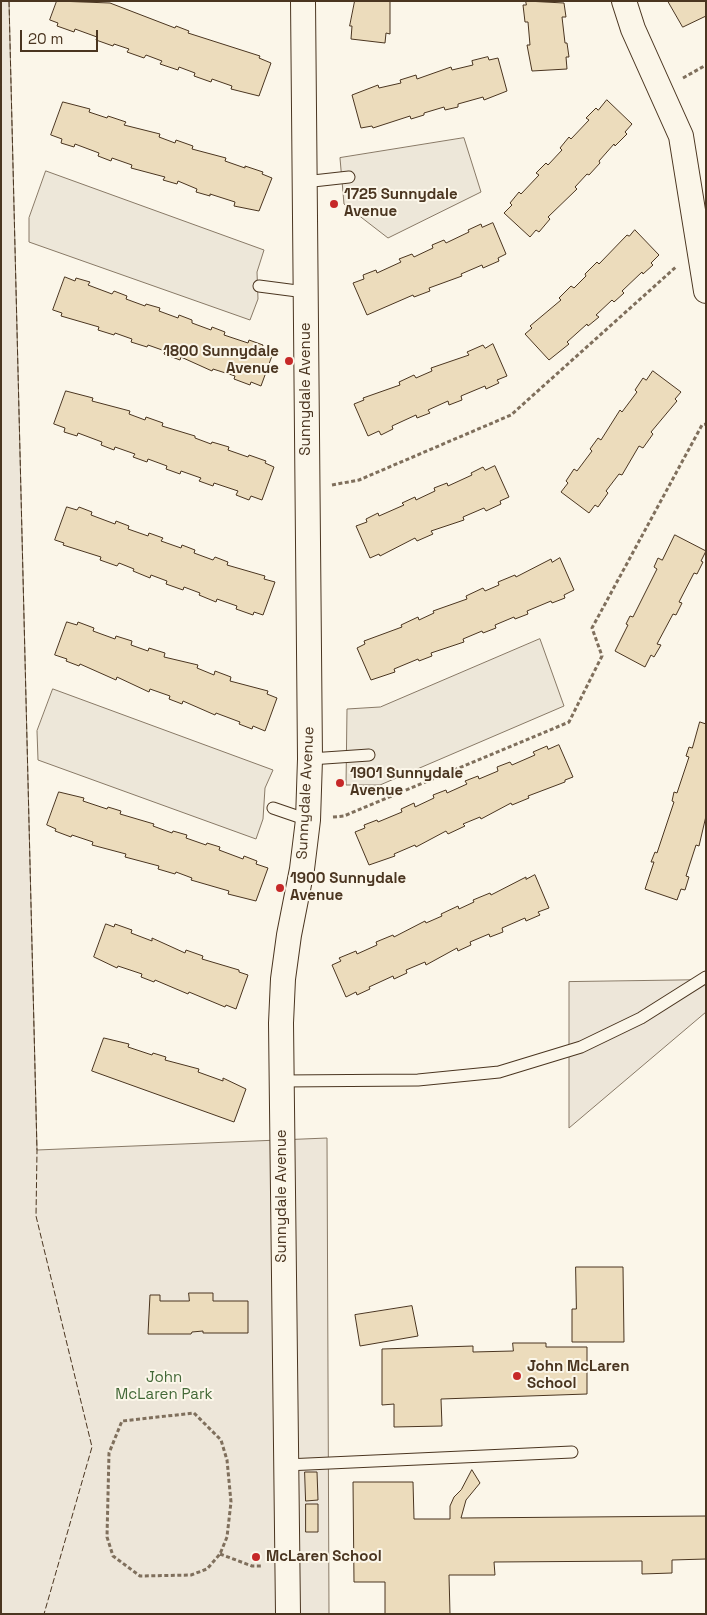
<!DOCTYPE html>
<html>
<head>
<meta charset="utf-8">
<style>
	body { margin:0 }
	#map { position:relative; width:707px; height:1615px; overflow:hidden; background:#fbf6e9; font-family:"Space Grotesk",sans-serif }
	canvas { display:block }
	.frame { position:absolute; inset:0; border:2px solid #4a3520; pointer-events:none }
	.scale { position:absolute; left:20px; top:30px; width:78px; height:22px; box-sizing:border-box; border:2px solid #4a3520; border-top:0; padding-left:6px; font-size:15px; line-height:18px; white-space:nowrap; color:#4a3520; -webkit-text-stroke:4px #fbf6e9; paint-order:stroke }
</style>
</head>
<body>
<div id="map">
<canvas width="707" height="1615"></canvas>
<div class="frame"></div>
<div class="scale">20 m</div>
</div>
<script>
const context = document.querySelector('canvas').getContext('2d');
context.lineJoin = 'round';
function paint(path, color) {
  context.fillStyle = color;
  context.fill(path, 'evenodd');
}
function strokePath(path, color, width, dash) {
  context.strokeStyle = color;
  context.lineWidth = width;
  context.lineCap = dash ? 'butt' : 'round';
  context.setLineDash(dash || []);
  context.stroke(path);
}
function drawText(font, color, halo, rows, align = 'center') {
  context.font = font + ' "Space Grotesk",sans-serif';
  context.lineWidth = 4;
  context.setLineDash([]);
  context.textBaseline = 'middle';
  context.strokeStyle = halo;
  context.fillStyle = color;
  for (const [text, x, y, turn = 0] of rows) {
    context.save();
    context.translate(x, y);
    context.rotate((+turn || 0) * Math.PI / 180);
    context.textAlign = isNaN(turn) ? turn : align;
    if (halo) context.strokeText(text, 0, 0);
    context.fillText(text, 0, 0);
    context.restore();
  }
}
const green = new Path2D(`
	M1 1H9L37 1150 327 1138 329 1614H1Z
	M706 980V1012L569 1128V982Z`);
const parking = new Path2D(`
	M464 138 481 192 388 238 344 204 340 158Z
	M46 171 264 250 257 272 258 299 250 320 29 242V218Z
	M540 639 564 706 380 785H346L347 709 380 707Z
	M53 689 273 770 265 788 263 819 256 839 38 760 37 731Z`);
const building = new Path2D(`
	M57 1 110 3 175 28 176 26 189 31 188 33 260 56 259 58 271 63 259 96 231 89 232 86 212 79 211 82 194 76 195 73 179 67 178 70 160 64 162 61 146 55 144 58 127 52 129 49 114 44 113 46 96 40 97 37 75 29 74 32 57 26 58 23 50 20Z
	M355 1H390V34L386 33 385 43 351 39 352 26H350Z
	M526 1 564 3 566 17H562L565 43H567L569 57H566L567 69 532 71 527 45H530L528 22H525L523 5H526Z
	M668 1H706V16L683 27Z
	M488 57 489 60 498 58 507 91 484 100 483 97 458 104V107L445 110 444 107 424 113V115L411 119 410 116 373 128 372 126 361 128 352 95 378 85 379 88 401 83 400 80 416 75 417 79 451 67 452 70 473 65 472 61Z
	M607 100 632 124 625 132 627 134 615 146 614 144 599 161 600 163 589 175 587 174 575 187 577 189 548 217 550 219 539 232 536 230 530 237 504 213 512 205 510 203 519 192 521 194 539 175 536 173 546 163 548 165 562 150 560 148 569 137 571 139 589 120 586 118 596 108 598 110Z
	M63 102 90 109 89 112 107 118 108 116 126 122 124 125 160 134 159 137 175 143 176 140 193 146 192 149 226 158 225 161 245 168V166L263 172 262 174 272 178 259 211 234 206 235 202 210 194V196L196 192 197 189 178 181 177 184 163 180 165 177 131 168 132 165 112 158 111 161 98 156 99 153 75 144 74 147 61 143 62 139 51 135Z
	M493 223 506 254 498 258 499 261 483 268 482 265 461 274 462 276 429 288 430 291 414 297 413 295 367 315 353 283 364 279 363 275 376 270 377 273 401 262 399 259 412 254 414 257 433 248 432 245 444 240 446 243 469 232 468 230 481 224 482 227Z
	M635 230 659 255 651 263 653 265 643 274 642 272 622 291 624 293 614 302 612 300 596 315 599 317 588 326 587 324 567 342 569 344 549 360 525 334 532 328 530 326 561 300 559 298 571 286 574 288 586 276 585 274 597 262 599 264 627 235 629 236Z
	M65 277 75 281 76 278 90 282 88 285 112 294 114 291 127 296 126 299 145 306 146 304 160 308 159 311 178 318 179 315 192 320V323L211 330 212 327 225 332 224 335 248 343 249 340 263 345 262 348 273 353 261 386 251 382 250 385 234 379 235 376 213 369 212 371 181 357 180 360 164 354 165 351 148 345 147 347 131 342 132 339 115 333 114 335 98 330 99 327 61 316 62 313 53 310Z
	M493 344 507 376 497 380 499 383 486 389 485 386 461 396 462 400 449 405 448 401 428 410 430 413 417 418 416 415 392 426 393 429 381 435 379 431 368 436 354 404 364 400 363 398 400 385 399 382 414 375 416 378 432 371 431 368 469 355 467 352 483 345 485 348Z
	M653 371 681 392 675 399 677 401 651 432 653 434 643 448 639 446 622 475 619 474 606 491 608 493 598 507 595 505 589 513 561 492 568 483 566 481 574 469 577 471 592 451 590 449 598 438 601 440 620 410 622 412 637 392 635 390 643 378 646 380Z
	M66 391 93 398 92 401 130 411 129 414 145 420 146 417 163 423 162 426 195 436V438L211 444 212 442 229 447 228 450 248 457 249 455 266 461 265 463 274 467 262 500 251 496 249 500 236 495 238 491 214 483 213 486 199 481 201 478 181 471 180 474 166 469 167 466 148 459 147 462 133 457 135 454 115 447 114 450 101 445 102 442 78 433 77 436 64 432 65 428 54 424Z
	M495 466 509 497 500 501 501 504 486 511 484 508 463 517 464 520 431 531 433 534 417 541 415 538 380 556 379 554 370 558 356 526 367 522 366 519 378 513 379 516 404 505 402 503 415 497 416 500 435 491 434 488 447 483 448 486 472 475 471 473 483 467 485 470Z
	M67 507 77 510 79 507 92 512 91 515 115 524 116 521 129 526 128 529 148 536 149 533 163 538 161 541 181 548 182 545 195 550 194 553 213 560 215 557 228 562 227 565 265 576 264 579 275 582 263 615 254 612 253 615 236 609 237 606 217 599 216 602 199 595 200 593 184 587 183 590 166 584 167 581 151 575 150 578 133 571 134 569 119 563 117 566 100 560 101 557 63 545 64 543 55 540Z
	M675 535 706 551 701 561 703 562 697 574 694 573 679 602 682 603 676 615 673 614 657 644 661 645 654 657 651 655 645 667 615 651 628 625 626 624 630 616 633 617 657 569 654 567 658 558 662 560Z
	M560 558 574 590 564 595 565 598 552 603 551 601 527 611 528 614 515 619 514 617 495 625 496 628 483 633 482 631 463 639 464 642 431 653 432 656 419 661 418 659 394 669 395 672 371 680 357 648 365 644 364 641 402 627 401 625 418 617 419 620 434 613 433 611 467 599 466 596 483 588 485 591 499 585 498 582 515 575 516 577 551 559 552 562Z
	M67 622 77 625 78 622 94 628 93 631 115 639 116 636 132 641 131 645 148 651 149 648 165 653 164 657 198 665 197 668 214 675 215 671 231 677 230 681 268 691 267 694 277 698 265 731 253 726 252 729 239 724 240 722 216 713 215 715 183 701 182 704 169 699 170 696 150 689 149 692 117 677 116 680 80 664 79 666 66 661 67 659 55 655Z
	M700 722 706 724V816L699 846 696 845 686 876 689 877 685 890 681 889 677 900 645 889 654 862H651L655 852 657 853 674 802 672 801 674 792 677 793 689 757 686 756 689 747 692 748Z
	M559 745 573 777 565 780V782L528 796 529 798 512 805 511 803 481 819 480 817 463 824 465 826 448 834 446 831 416 847 415 845 394 854 395 856 369 865 355 832 365 828 364 825 377 820 378 822 402 812 401 809 414 803 415 807 434 798 433 795 446 790 447 793 467 784 465 781 478 776 479 779 498 771 497 767 510 762 512 765 535 755 533 752 547 746 548 749Z
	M59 792 84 798 83 801 107 809 108 807 121 811 120 814 154 824 153 826 172 833 173 831 187 835 186 838 206 845 207 843 220 847 219 850 243 859 244 856 257 861 256 864 268 868 256 901 228 894 229 891 191 880 192 878 176 872 175 874 158 869 159 866 125 857 126 854 92 845 93 842 72 835 71 837 55 831 56 829 47 825Z
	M535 875 549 908 538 912 540 915 526 921 525 918 502 928 503 932 490 937 489 934 470 942 471 945 458 951 457 948 426 965 425 962 406 970 407 973 394 979 393 976 369 987 370 989 357 995 356 992 346 997 332 965 341 961 339 958 356 951 357 954 377 945 376 942 393 935 394 937 425 921 426 923 442 916 441 914 458 906 459 909 474 902 473 900 490 893 491 895 526 877V879Z
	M106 924 114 927 115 924 132 930 131 933 152 941V938L185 953 186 950 203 956 202 959 239 970V972L248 975 236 1009 226 1005 225 1007 189 992 188 994 155 980 154 982 141 977 142 974 118 966 117 968 94 957Z
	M104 1038 129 1044 128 1047 152 1055 153 1053 166 1057 165 1060 199 1069 198 1072 223 1081V1078L246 1089 234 1122 92 1071Z
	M576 1267H623L624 1342H572V1309H576Z
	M189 1293H213V1301H248V1333H203V1331L192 1332 191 1334H148L150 1295H160V1301H189Z
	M412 1306 418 1336 360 1346 355 1315Z
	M513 1343H546V1347H587V1394L441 1399 442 1426 394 1427V1404L382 1405V1349L473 1346V1352L513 1351Z
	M472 1470 480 1483 466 1500 461 1518 706 1516V1559L672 1560V1573L642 1574V1561L494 1562 495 1575H449L450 1614H385V1582H354L353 1482H413L414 1519H450V1506L454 1497 461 1490Z
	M305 1472H317L318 1500 306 1501Z
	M306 1504H318V1532H306Z`);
const path = new Path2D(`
	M683 78 706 65
	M332 485 359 480 511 415 677 266
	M333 817 344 816 569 722 602 656 592 628 702 425 706 424
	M194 1413 221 1440 227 1460 231 1502 227 1537 220 1554 207 1569 191 1575 140 1576 113 1556 107 1537 109 1453 122 1421Z
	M220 1554 252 1566H263`);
const service = new Path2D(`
	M304 182 349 177
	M259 286 305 292
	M310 759 369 755
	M273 808 308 820
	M282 1081 418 1080 499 1072 581 1047 641 1018 706 977
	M286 1465 572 1452`);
const minor = new Path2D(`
	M624 1 633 29 681 136 706 291
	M288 1614 281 1023 283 979 289 935 302 869 308 820 310 759 303 1`);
const fence = new Path2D(`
	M9 1 37 1151 36 1216 92 1447 44 1614`);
const markers = [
	[334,204,5,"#c62828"],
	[289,361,5,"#c62828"],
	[340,783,5,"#c62828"],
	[280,888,5,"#c62828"],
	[517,1376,5,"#c62828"],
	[256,1557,5,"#c62828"]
];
const poiNames = [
	["1725 Sunnydale",344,195],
	["Avenue",344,212],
	["1800 Sunnydale",279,352,"right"],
	["Avenue",279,369,"right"],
	["1901 Sunnydale",350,774],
	["Avenue",350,791],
	["1900 Sunnydale",290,879],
	["Avenue",290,896],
	["John McLaren",527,1367],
	["School",527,1384],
	["McLaren School",266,1557]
];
const streetNames = [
	["Sunnydale Avenue",306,389,-90],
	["Sunnydale Avenue",306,793,-87],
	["Sunnydale Avenue",282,1196,-90]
];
const parkNames = [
	["John",164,1378],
	["McLaren Park",164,1395]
];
paint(green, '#ede6d9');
strokePath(green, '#887966', 1);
paint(parking, '#ede7d9');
strokePath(parking, '#887966', 1);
paint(building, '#ecdcbc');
strokePath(building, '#4a3520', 1);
strokePath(service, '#4a3520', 13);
strokePath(minor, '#4a3520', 26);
strokePath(path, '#7f6f5c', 3, [4, 2.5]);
strokePath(service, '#fbf6e9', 11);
strokePath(minor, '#fbf6e9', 24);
strokePath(fence, '#4a3520', 1, [6, 2.5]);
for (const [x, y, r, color] of markers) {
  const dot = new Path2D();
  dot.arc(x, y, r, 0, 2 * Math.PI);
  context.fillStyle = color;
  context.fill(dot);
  strokePath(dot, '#fbf6e9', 2);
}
drawText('bold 15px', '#4a3520', '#fbf6e9', poiNames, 'left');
drawText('15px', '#4a3520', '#fbf6e9', streetNames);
drawText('15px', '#436837', '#fbf6e9', parkNames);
</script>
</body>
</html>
